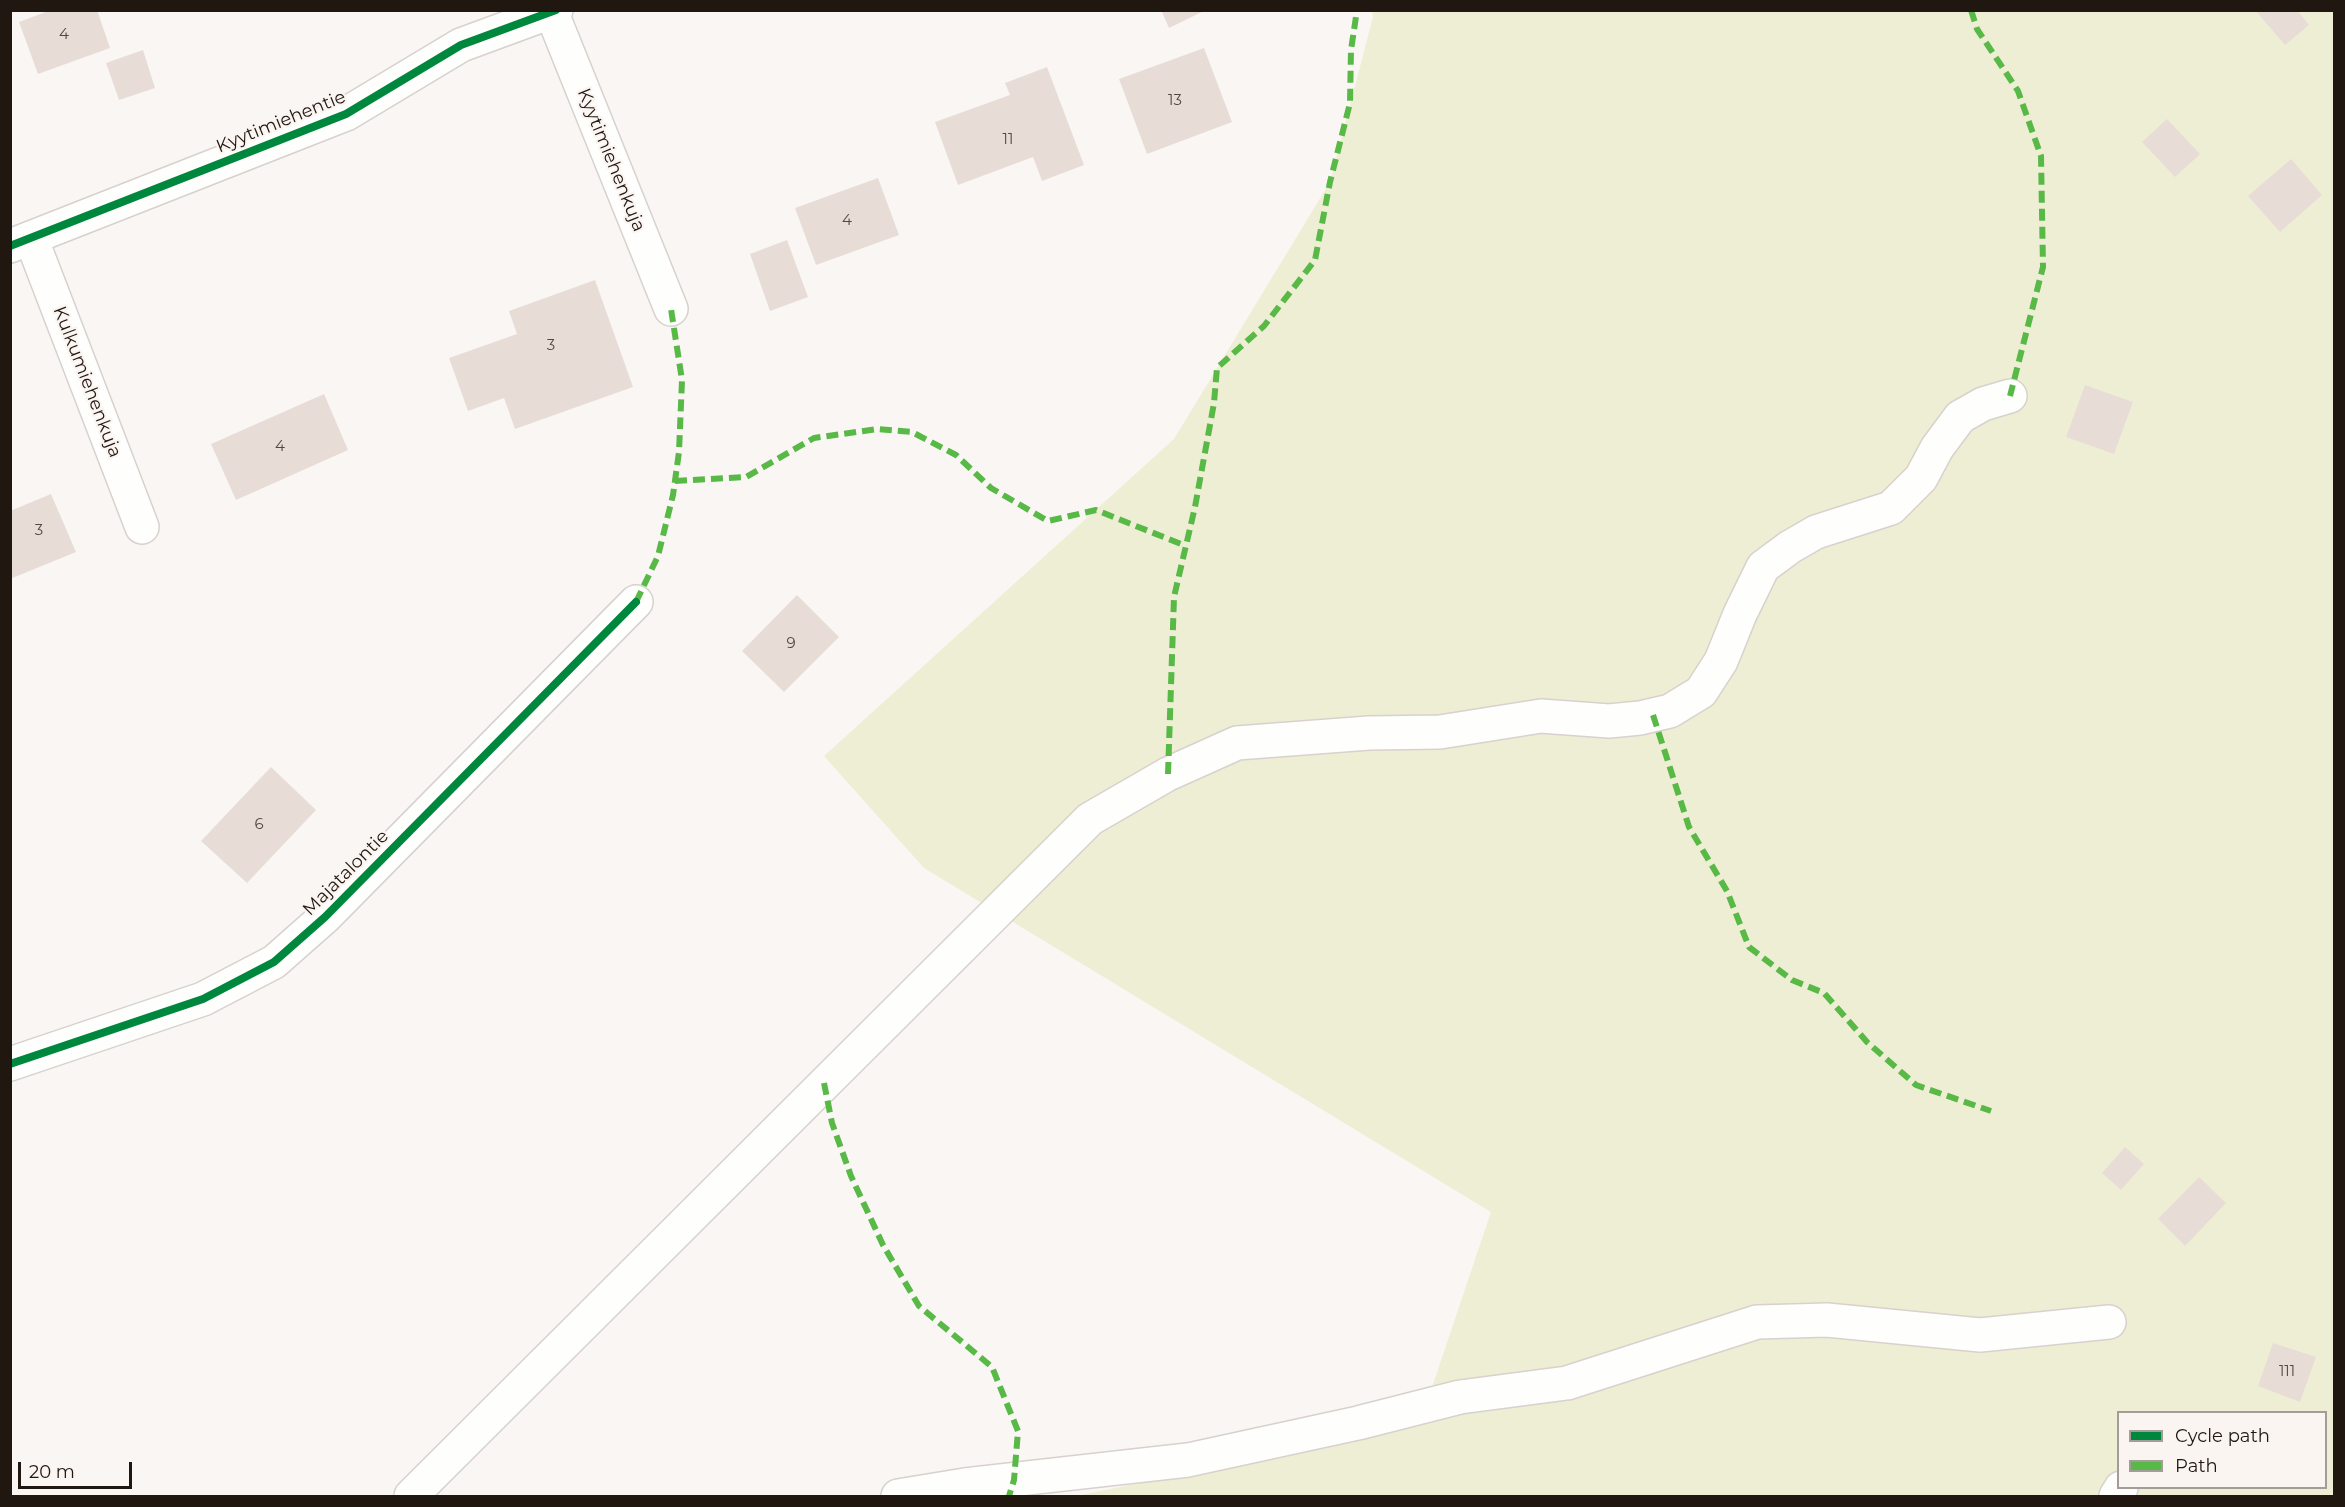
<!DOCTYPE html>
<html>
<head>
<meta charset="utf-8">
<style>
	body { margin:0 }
	#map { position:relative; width:2345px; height:1507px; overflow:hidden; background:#f9f6f4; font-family:Montserrat,sans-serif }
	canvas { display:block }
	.frame { position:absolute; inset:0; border:12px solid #211711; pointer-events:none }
	.legend { position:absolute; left:2117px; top:1411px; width:210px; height:78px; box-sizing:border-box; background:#fbf5f2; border:2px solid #a49c98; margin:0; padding:8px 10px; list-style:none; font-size:18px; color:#211711 }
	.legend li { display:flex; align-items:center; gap:12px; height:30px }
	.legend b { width:30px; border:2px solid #a49c98 }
	.scale { position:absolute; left:18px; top:1462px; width:114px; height:27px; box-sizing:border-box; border:3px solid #211711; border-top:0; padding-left:8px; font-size:18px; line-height:21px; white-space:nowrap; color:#211711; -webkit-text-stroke:4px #fbf5f2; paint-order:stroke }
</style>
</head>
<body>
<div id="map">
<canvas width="2345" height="1507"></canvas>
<div class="frame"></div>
<ul class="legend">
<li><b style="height:8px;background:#00873e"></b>Cycle path</li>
<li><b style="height:8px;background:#58b947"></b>Path</li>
</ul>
<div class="scale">20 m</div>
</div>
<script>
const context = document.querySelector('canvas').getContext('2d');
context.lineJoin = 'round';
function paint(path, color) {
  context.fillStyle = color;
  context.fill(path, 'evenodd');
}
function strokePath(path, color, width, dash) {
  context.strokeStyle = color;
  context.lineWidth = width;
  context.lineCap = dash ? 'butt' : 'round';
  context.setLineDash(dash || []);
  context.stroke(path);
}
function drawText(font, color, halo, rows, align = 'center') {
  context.font = font + ' Montserrat,sans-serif';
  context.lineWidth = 4.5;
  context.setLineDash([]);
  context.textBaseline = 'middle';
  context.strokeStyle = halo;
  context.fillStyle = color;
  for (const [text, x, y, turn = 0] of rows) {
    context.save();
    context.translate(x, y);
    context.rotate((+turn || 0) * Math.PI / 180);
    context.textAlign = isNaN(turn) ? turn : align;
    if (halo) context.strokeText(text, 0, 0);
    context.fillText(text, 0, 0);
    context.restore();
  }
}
const green = new Path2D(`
	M1372 11H2334V1496H1076L1419 1426 1491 1212 924 868 824 756 1174 439 1330 182 1373 17ZM2118 1412H2326V1488H2118Z`);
const building = new Path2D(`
	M51 10H97L110 48 38 74 19 22Z
	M1161 10H1206L1169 28Z
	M2255 10H2297L2309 25 2285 45Z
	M1204 48 1232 122 1147 154 1119 79Z
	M143 50 155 88 119 100 106 63Z
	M1047 67 1084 165 1042 181 1033 157 958 185 935 122 1010 95 1005 83Z
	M2167 119 2200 154 2175 177 2142 142Z
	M2291 159 2322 195 2280 232 2248 196Z
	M878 178 899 235 816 265 795 208Z
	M787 240 808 297 770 311 750 254Z
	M595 280 633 387 515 429 504 398 468 411 449 358 517 334 509 311Z
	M2085 385 2133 402 2114 454 2066 437Z
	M324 394 348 450 236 500 211 444Z
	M51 494 76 552 10 579V511Z
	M797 595 839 637 784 692 742 651Z
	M271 767 316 810 247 883 201 841Z
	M2125 1147 2144 1164 2121 1190 2102 1173Z
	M2199 1177 2226 1203 2185 1246 2158 1219Z
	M2273 1343 2316 1357 2300 1402 2258 1386Z`);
const minor = new Path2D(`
	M551 11 671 309
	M31 238 142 527
	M10 246 346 114 461 45 556 10
	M10 1064 203 999 274 962 325 917 636 602
	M411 1496 1090 819 1168 774 1237 743 1369 733 1440 732 1541 716 1609 721 1640 718 1670 711 1701 692 1721 661 1740 614 1763 567 1790 547 1816 532 1891 508 1921 478 1937 448 1960 417 1983 404 2010 396
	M898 1496 965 1485 1188 1460 1358 1423 1460 1397 1567 1383 1757 1322 1827 1320 1980 1335 2109 1322
	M2116 1496 2121 1488`);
const quiet = new Path2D(`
	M1971 10 1977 29 2018 91 2041 156 2043 267 2010 396
	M675 481 746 477 814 438 878 429 912 432 956 455 991 488 1048 521 1096 510 1186 546
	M636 602 658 556 673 495 679 452 682 380 671 309
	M1653 715 1689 827 1727 891 1749 947 1792 980 1824 993 1867 1042 1916 1085 1991 1111
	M1168 774 1174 597 1195 507 1214 403 1217 368 1264 326 1315 260 1330 182 1350 103 1351 50 1357 10
	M824 1083 832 1123 851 1176 883 1245 919 1306 992 1367 1018 1431 1014 1480 1009 1496`);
const cycleway = new Path2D(`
	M10 246 346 114 461 45 556 10
	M10 1064 203 999 274 962 325 917 636 602`);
const numberNames = [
	["4",64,35],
	["13",1175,101],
	["11",1008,140],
	["4",847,221],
	["3",551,346],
	["4",280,447],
	["3",39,531],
	["9",791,644],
	["6",259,825],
	["111",2287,1372]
];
const streetNames = [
	["Kyytimiehentie",281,122,-22],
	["Kyytimiehenkuja",611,160,68],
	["Kulkumiehenkuja",87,382,69],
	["Majatalontie",346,873,-45]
];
paint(green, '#eeeed5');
paint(building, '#e8ddd6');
strokePath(minor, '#d8d1cd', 36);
strokePath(minor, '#fefefd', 33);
strokePath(quiet, '#58b947', 6, [12, 6]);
strokePath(cycleway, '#00873e', 8);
drawText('15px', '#534842', null, numberNames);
drawText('18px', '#211711', '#fbf5f2', streetNames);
</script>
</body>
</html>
